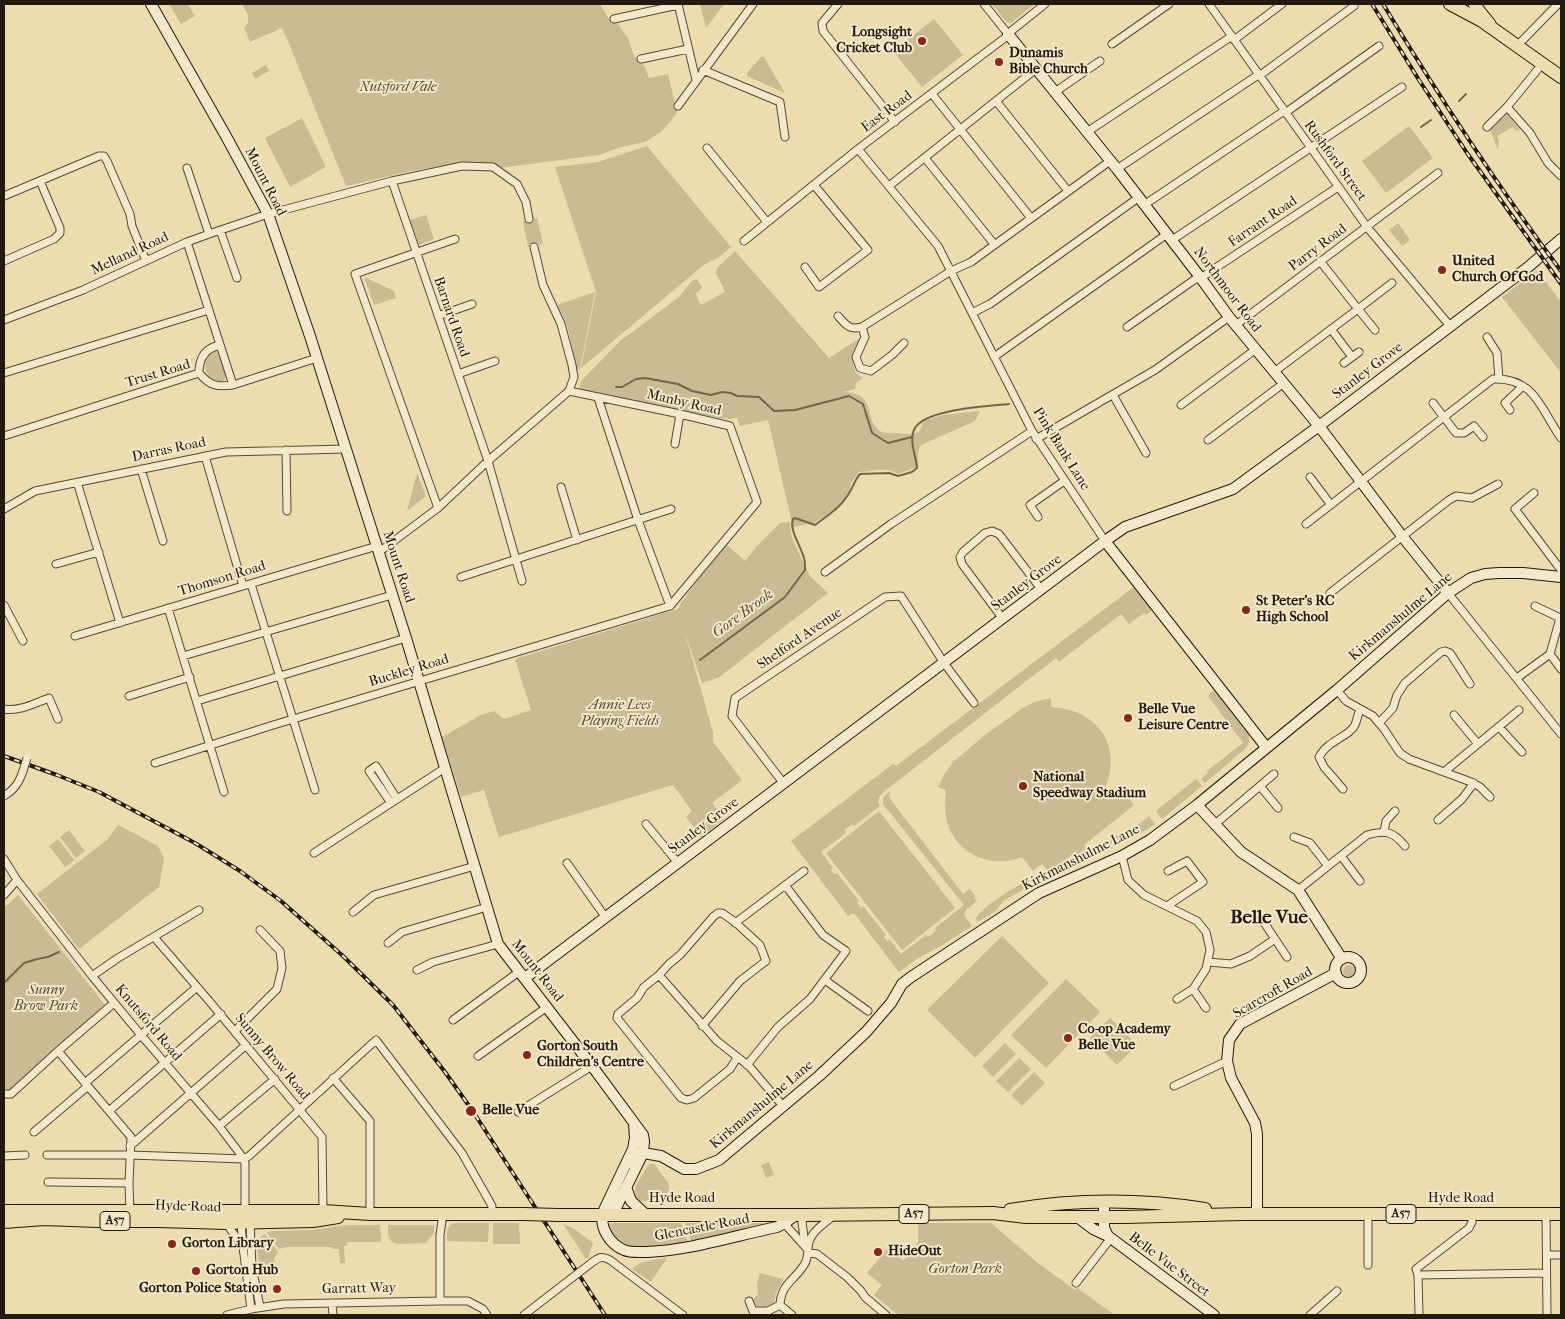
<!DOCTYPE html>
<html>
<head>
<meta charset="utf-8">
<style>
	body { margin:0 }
	#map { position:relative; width:1565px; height:1319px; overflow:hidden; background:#ecdcae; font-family:"IM FELL French Canon",serif }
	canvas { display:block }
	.frame { position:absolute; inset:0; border:5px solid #221910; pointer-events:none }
</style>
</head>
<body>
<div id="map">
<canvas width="1565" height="1319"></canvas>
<div class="frame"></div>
</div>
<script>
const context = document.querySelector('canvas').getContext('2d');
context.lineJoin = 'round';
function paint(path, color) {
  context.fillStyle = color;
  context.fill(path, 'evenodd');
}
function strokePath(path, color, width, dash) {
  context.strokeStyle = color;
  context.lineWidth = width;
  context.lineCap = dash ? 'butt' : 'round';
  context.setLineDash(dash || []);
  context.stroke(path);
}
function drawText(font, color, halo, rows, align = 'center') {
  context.font = font + ' "IM FELL French Canon",serif';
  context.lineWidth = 4;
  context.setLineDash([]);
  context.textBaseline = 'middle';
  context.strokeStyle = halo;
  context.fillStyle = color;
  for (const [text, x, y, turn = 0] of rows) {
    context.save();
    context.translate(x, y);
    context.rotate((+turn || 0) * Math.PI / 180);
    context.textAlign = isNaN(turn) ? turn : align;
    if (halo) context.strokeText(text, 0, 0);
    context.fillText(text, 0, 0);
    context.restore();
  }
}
const green = new Path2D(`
	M169 4H188L195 16 181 24Z
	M242 4H600L609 19H614L628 38 634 56 645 67 649 78 668 74 677 112 671 121 661 132 645 142 621 147 599 155 499 168 490 163 477 162 457 163 407 172 346 186 290 46 282 28 250 42 244 28 248 23V15Z
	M700 4H724L706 28Z
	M992 4H1032L1033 5 1011 23 1007 22Z
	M934 19 963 55 922 87 893 51Z
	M761 57H764L785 93 747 76V73Z
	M266 65 269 71 255 79 252 73Z
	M1507 114 1520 129 1516 131 1513 127 1497 136 1499 141 1498 150 1490 129Z
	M302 118 326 167 290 187 265 138Z
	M1409 126 1433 158 1386 193 1362 161Z
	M647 146 731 247 718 258 705 264 581 368 596 292 555 167 598 162Z
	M426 215 434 239 418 245 410 220Z
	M537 218 543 244 528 247 523 221Z
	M1398 223 1410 240 1402 246 1389 230Z
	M735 251 829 358 860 338 852 358 855 372 863 378 856 383 855 389 843 392C878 393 863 419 880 431 885 434 890 432 896 433 905 434 910 435 919 432L924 421 943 415 980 411 975 421 921 445C916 455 919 457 918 467L897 474C889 466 870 472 859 472L851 483 849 494 835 509 814 523 793 527 768 420 740 426 737 418 752 414 731 419 718 418 579 389 581 381 620 341 679 297 692 281 697 279 702 288 696 293 698 300 701 305 725 292 716 273 717 268Z
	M1537 270 1561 302V373L1502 297Z
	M364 277 394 291 396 298 374 305Z
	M595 292 580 369 575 372C573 348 570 325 557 305Z
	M216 351C222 359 225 369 225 379L223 381C203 382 199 359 216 351Z
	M417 473 426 496 407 511Z
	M790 522 791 534 794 543 810 576 828 593 718 678 702 683 684 630 713 732V742L742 780 712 803 724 819 701 837 686 817 692 811 673 785 499 837 484 790 461 797 442 737 481 715 494 711 504 719 531 710 515 659 678 609 681 603 725 543 745 561 756 547 780 523Z
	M1134 587 1152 610 1146 615 1144 613 1129 624 1121 614 1059 662 1056 658 886 790C880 795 876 799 880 806L854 826 852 824 845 830 846 833 821 852 833 868 831 870 835 874 837 873 859 901 857 903 861 908 863 906 886 935 884 937 887 941 890 940 901 954 926 935 928 937 936 931 935 928 964 905 883 804V798L890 791 889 796 891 800 963 894 970 889 975 896 974 897 977 901 967 909 964 914 966 918 972 926 941 946 915 960 899 972 854 913 848 916 791 841 893 764 896 766Z
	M1214 690 1249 735V742L1246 748 1205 783 1201 779 1208 773 1207 771 1243 743 1208 696Z
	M1051 698V707C1099 710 1124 747 1104 791L1109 797 1121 788 1134 805 1084 845 1087 849 1075 858 1072 855 1049 872 1042 864 1033 871 1022 857C993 869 958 855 948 825 944 813 945 802 946 790L938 787 944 775 953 762 985 735 1024 707 1037 701Z
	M1196 779 1202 786 1162 819 1156 811Z
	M879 811 955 908 902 950 826 853Z
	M1149 816 1155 824 1138 835 1101 853 1099 850 1119 834 1123 837Z
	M118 825 158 846 164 858 159 887 79 949 37 894 108 839Z
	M69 830 85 851 76 858 60 837Z
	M58 839 74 860 65 867 49 846Z
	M1031 878 1035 883 1003 901 995 912 977 922 976 918C986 903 1015 888 1031 878Z
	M18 895 105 1005 10 1090H4V908Z
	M1002 936 1049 983 975 1058 927 1010Z
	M1343 971a6 6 0 1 1 12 0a6 6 0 1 1-12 0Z
	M1066 979 1100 1012 1046 1068 1011 1035Z
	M1110 1018 1137 1045 1117 1065 1090 1038Z
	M1005 1043 1016 1054 993 1077 982 1066Z
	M1019 1058 1031 1069 1008 1092 996 1081Z
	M1034 1072 1045 1083 1022 1106 1011 1095Z
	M769 1162 774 1175 766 1178 761 1165Z
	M649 1164H654L669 1184 668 1200 639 1201C628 1190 643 1175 649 1164Z
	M454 1223H489L488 1242 447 1241C447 1234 446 1226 454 1223Z
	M493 1223H519L520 1244H493Z
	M613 1223H681L688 1242C661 1248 621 1257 607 1225Z
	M685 1223H764V1225L691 1241Z
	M918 1223H991L1038 1263 1075 1290 1077 1288 1115 1315H898L874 1295 882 1285 867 1273 888 1248 903 1261 918 1243Z
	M563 1224 573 1228 593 1243 588 1258 586 1259Z
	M348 1225H380L381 1242H347L346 1246H344L345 1263H340L339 1249H333L332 1247H286L279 1249 267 1233 271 1231 311 1230Z
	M388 1225H434V1233L426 1243 398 1244C387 1242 388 1234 388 1225Z
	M265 1234 278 1252 274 1259 278 1270H270L261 1276 256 1241Z
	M667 1258 651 1282 632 1269C641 1260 655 1260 667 1258Z
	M760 1273 782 1279 783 1281 776 1292 774 1303 765 1307 756 1306 753 1299 758 1295 757 1284Z`);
const stream = new Path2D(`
	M1459 101 1466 94
	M1421 127 1431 120
	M616 387H622L636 379 645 378 678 384 692 391 711 395 722 392 731 393 737 396 759 397 774 411 795 410 849 396 863 404 872 433 888 443 912 437
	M700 660 785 597 805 570C805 566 805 561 804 558 801 546 789 531 793 519L795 518 815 525C827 516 840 508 848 495 853 488 854 481 860 474L889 473 898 476 912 472 917 468C916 456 909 441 914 430 922 409 989 406 1009 404
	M4 983 24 963 37 959 48 957 59 952`);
const street = new Path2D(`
	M678 4 696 80
	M838 4 822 23 823 31 895 122
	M984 4 1008 34
	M1209 4 1367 227 1450 326
	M614 19 678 5
	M1234 40 1282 4
	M1112 44 1169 4
	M1517 46 1558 4
	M641 59 688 49
	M703 70 780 102 785 137
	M1259 76 1354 6
	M1055 92 1100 61
	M932 94 1031 218
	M996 101 1068 191
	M678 106 753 4
	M1507 107 1530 133 1548 163 1561 176
	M1285 113 1379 46
	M1487 127 1507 107 1543 63
	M1087 132 1232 36
	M707 148 767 222
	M858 149 938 246 1032 431 1105 541
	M925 158 994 244
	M187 168 209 234
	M1117 169 1258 75
	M392 181 488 461 522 581
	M889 186 1036 69
	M4 196 99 156H104L107 161 130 214 132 226 146 261
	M1144 205 1284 111
	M220 230 237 278
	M1172 240 1402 87
	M744 241 858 149 1006 37 1010 32 1045 4
	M187 242 233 385
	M534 247 543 285 561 324 572 365 574 377 569 391
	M4 261 54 239 60 233V228L40 181
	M805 267 819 287 868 250 814 185
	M972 313 990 304 1138 198
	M438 316 472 304
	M838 316C847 326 849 330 862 327L951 271 971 262 1110 161
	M4 320 83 290 187 242 209 234 268 214 392 181 462 166 493 167 517 184 526 202 529 219
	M1236 325 1438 173
	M862 327 865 337 856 357 860 368 871 371 892 355 904 343
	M1127 327 1194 280 1205 275 1338 187
	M1331 329 1352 357
	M1375 330 1358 309 1392 283
	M1487 337 1497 353 1499 378
	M994 357 1167 234
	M1344 363 1359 352
	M1274 372 1358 309 1320 261
	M4 373 209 310
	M199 373C199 358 205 348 220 345
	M458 374 495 361
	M569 391 680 414 730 426 757 502 670 606
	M1113 395 1146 453
	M598 398 638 520 670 606
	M1433 403 1456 433H1464L1474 426 1483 437
	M1181 405 1256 349
	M1510 410 1505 403 1523 386
	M4 436 199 373C210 386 216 387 233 385L317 358
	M1036 439 1155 370 1229 317
	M1208 440 1284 383
	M675 444 680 414
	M286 450 287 511
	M205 456 243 586
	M141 469 163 541
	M1310 477 1331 505
	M77 482 120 623
	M561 487 577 540
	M1534 493 1515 509 1561 570
	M438 508 355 274 455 239
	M4 509 35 491 226 452 345 449
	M1038 517 1030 505 1064 481
	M1306 524 1493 379C1535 377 1541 410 1561 438
	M379 552 438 508 488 461 569 391
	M56 564 99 552
	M825 572 891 524 1032 431
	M461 577 671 509
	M251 584 315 790
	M1330 593 1449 500 1456 496 1472 498 1498 484
	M1448 593 1561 734
	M4 605 23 641
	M168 608 224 792
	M1003 619 962 564 960 557 963 552 985 533 992 531 999 534 1041 589
	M75 636 377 546
	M1550 654 1561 669
	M183 656 392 595
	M1517 678 1550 654 1560 618 1535 606
	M1337 690 1346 701 1373 716 1384 729 1400 753 1409 759 1471 782 1480 787 1490 797
	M129 696 190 677
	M197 701 406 638
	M4 709C19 712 35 703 49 698L58 719
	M1454 715 1478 744
	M1379 723 1393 708 1397 695 1405 683 1441 652 1445 651 1450 653 1470 684
	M1499 727 1522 752
	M155 763 270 726 670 606
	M1444 772 1519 710
	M784 784 732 716 735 698 885 597 901 596 944 663 974 703
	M1260 786 1278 808
	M1343 789 1324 767 1319 757C1328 740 1349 737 1355 725 1357 720 1358 714 1360 709
	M4 796C14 790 19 783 23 771
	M391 803 369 771 376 766 397 799
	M1438 820 1462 799 1474 783
	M646 824 678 863
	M1214 825 1274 774
	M1384 832 1386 821 1395 811
	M1294 837 1310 843 1328 866
	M314 853 445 768
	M1122 856 1128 880 1144 895 1197 921 1206 932 1210 950 1206 969 1193 989 1177 999
	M1341 856 1360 881
	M4 859 17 880 92 976 141 1035 219 1126 244 1159 245 1164V1211L241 1223 243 1247 251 1309
	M567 863 606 918
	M1298 890 1367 835C1385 830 1393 831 1405 846
	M4 895 17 880
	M1167 906 1203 882 1187 861 1168 871
	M353 912 374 895 475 866
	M735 923 804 871
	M154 937 210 1002 322 1137 323 1211
	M1275 939 1287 957
	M388 943 402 932 487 907
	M1208 962 1231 964 1250 956 1275 939 1263 921
	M417 970 433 962 498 944
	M659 975 717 1041 749 1066 783 1106
	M92 976 118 958 199 910
	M825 980 868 1011
	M1193 989 1206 1008
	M453 1020 520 971
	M702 1026 740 981 766 961 760 945 735 922 722 913H718L713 917 680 955 669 964 659 975 644 987 637 998 618 1014 617 1018 681 1098 687 1100 694 1098 730 1069 737 1058
	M235 1031 277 989 282 968 280 951 260 930
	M58 1051 131 1137 129 1183 130 1214
	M478 1056 547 1007
	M747 1065 778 1027 810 999 846 951 823 935 785 885
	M333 1078 370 1121V1214
	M85 1083 197 987
	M1174 1086 1227 1061
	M4 1094H11L58 1051 114 1003
	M109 1111 221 1014
	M518 1112 592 1066
	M219 1126 275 1079
	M34 1132 88 1086
	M130 1146 246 1045
	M47 1155H130L244 1159 249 1156 376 1040 462 1153 492 1206V1214
	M4 1156 25 1155
	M48 1182 129 1183
	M1368 1214V1265
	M1546 1214 1547 1315
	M250 1221 252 1267 260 1307
	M782 1221 808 1250
	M226 1223 243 1247
	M805 1246 802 1222 805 1215
	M809 1253 817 1254 847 1277 861 1291 865 1297 886 1315
	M1547 1255H1561
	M590 1264C598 1258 601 1255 610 1260L683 1315
	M1418 1275 1546 1273
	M1076 1283 1111 1238
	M440 1301V1235L443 1214
	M749 1301 753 1311
	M332 1303 333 1315
	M780 1305 792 1315
	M753 1311H768L780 1305C781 1284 794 1281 804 1265 809 1258 807 1250 809 1242 812 1231 825 1223 833 1216
	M227 1315 251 1309 284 1304 440 1301H468L483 1309 487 1315
	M524 1315 564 1284
	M1310 1315 1337 1291
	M1419 1315 1418 1275 1416 1269 1469 1228 1472 1222V1214`);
const secondary = new Path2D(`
	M151 4 227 138 268 214 310 336 406 638 498 944 592 1066 643 1135 644 1141 643 1153 613 1214
	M1008 34 1117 169 1200 277 1229 317 1319 426 1402 536 1448 593
	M1105 541 1266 747
	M1197 805 1241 852 1298 890 1342 959
	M1335 970a13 13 0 1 1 26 0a13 13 0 1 1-26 0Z
	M525 978 1105 541 1125 527 1233 489 1319 426 1527 268 1561 239
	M634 1124 635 1138 633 1149 604 1210C601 1219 602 1227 607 1235 610 1241 618 1248 624 1250 631 1253 640 1252 647 1252 691 1250 734 1236 777 1227L785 1223 796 1215
	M627 1164 639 1154 643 1153 661 1156 684 1169H696L719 1160 819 1076 866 1032 891 1003 902 984 911 977 1039 893 1122 856 1150 840 1197 805 1337 690 1448 593 1471 578 1485 574 1499 573H1523L1561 577
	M626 1187 631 1201 645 1214
	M1104 1202V1228L1108 1236
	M1257 1214V1134L1255 1123 1231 1078 1227 1061 1229 1040 1240 1024 1336 973
	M1076 1216 1093 1229 1108 1236 1214 1315`);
const primary = new Path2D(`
	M1474 4 1490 24`);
const highway = new Path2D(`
	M1450 4 1482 21 1561 77
	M1010 1210C1075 1199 1140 1199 1205 1209
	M4 1211H323L370 1214H524
	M558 1215H805L993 1213 1026 1217H1124L1242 1214H1561
	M4 1222 44 1219 98 1221H159L226 1223 313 1221 338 1217`);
const rail = new Path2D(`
	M1372 4 1419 80 1467 153 1561 284
	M1383 4C1438 95 1497 185 1561 271
	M4 756 57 775 99 792 195 843 240 871 281 901 343 956 393 1005 445 1072 472 1110 605 1315`);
const streetBridge = new Path2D(`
	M23 771 27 758
	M564 1284 590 1264`);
const highwayBridge = new Path2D(`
	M524 1214 558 1215`);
const markers = [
	[922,41,5,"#8f2418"],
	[999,62,5,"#8f2418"],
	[1442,270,5,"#8f2418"],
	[1246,610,5,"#8f2418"],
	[1128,718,5,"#8f2418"],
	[1023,786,5,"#8f2418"],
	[1068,1038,5,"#8f2418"],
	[527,1055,5,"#8f2418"],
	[471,1111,6,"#8f2418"],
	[172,1244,5,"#8f2418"],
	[878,1252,5,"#8f2418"],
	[196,1271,5,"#8f2418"],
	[277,1289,5,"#8f2418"]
];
const shields = [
	[914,1214,30],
	[1401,1214,30],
	[115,1221,30]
];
const shieldNames = [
	["A57",914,1214],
	["A57",1401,1214],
	["A57",115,1221]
];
const poiNames = [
	["Longsight",912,33,"right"],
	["Cricket Club",912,49,"right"],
	["Dunamis",1009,54],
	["Bible Church",1009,70],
	["United",1452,262],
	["Church Of God",1452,278],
	["St Peter's RC",1256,602],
	["High School",1256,618],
	["Belle Vue",1138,710],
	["Leisure Centre",1138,726],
	["National",1033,778],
	["Speedway Stadium",1033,794],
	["Co-op Academy",1078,1030],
	["Belle Vue",1078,1046],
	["Gorton South",537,1047],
	["Children's Centre",537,1063],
	["Belle Vue",482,1111],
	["Gorton Library",182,1244],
	["HideOut",888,1252],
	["Gorton Hub",206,1271],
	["Gorton Police Station",267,1289,"right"]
];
const parkNames = [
	["Nutsford Vale",398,88],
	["Annie Lees",620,706],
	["Playing Fields",620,722],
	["Sunny",46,991],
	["Brow Park",46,1007],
	["Gorton Park",965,1270]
];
const streetNames = [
	["East Road",887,112,-37],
	["Rushford Street",1335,161,54],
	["Mount Road",265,182,63],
	["Farrant Road",1263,222,-34],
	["Parry Road",1318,248,-37],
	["Melland Road",130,254,-25],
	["Northmoor Road",1227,290,53],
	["Barnard Road",451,317,71],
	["Stanley Grove",1368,371,-37],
	["Trust Road",158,374,-17],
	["Manby Road",684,403,13],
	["Pink Bank Lane",1061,449,58],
	["Darras Road",169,450,-12],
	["Mount Road",398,567,72],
	["Thomson Road",222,579,-17],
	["Stanley Grove",1027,583,-37],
	["Kirkmanshulme Lane",1401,617,-40],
	["Shelford Avenue",800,639,-34],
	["Buckley Road",409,671,-17],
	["Stanley Grove",704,826,-37],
	["Kirkmanshulme Lane",1081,858,-27],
	["Mount Road",537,971,52],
	["Scarcroft Road",1273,993,-30],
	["Knutsford Road",148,1023,50],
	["Sunny Brow Road",272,1057,50],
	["Kirkmanshulme Lane",762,1105,-40],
	["Hyde Road",682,1199],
	["Hyde Road",1461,1199],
	["Hyde Road",188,1207,2],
	["Glencastle Road",702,1228,-11],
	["Belle Vue Street",1169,1265,37],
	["Garratt Way",359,1289,-1]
];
const waterNames = [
	["Gore Brook",743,614,-36]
];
const districtNames = [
	["Belle Vue",1269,918]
];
paint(green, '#cabb93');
strokePath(stream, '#72664e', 2);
strokePath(street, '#544a38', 9);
strokePath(secondary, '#221910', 12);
strokePath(primary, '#221910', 13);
strokePath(highway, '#221910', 14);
strokePath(street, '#f3e8ca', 7);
strokePath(secondary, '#f3e8ca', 10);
strokePath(primary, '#ecdcae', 11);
strokePath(highway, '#ecdcae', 12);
strokePath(rail, '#221910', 4);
strokePath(rail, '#f3e8ca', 2, [5.5]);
strokePath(streetBridge, '#544a38', 9, []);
strokePath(highwayBridge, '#221910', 14, []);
strokePath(streetBridge, '#f3e8ca', 7);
strokePath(highwayBridge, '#ecdcae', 12);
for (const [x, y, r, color] of markers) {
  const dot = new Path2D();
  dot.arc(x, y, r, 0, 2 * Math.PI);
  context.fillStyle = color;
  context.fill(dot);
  strokePath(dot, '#f3e8ca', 2);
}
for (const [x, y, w] of shields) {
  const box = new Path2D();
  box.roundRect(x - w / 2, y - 9.5, w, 19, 4);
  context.fillStyle = '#f3e8ca';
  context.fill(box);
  strokePath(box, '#221910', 1);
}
drawText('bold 12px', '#221910', null, shieldNames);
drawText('bold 14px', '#221910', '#f3e8ca', poiNames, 'left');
drawText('italic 14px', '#544a37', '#f3e8ca', parkNames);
drawText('14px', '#221910', '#f3e8ca', streetNames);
drawText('italic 15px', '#574d3a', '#f3e8ca', waterNames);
drawText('bold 19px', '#221910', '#f3e8ca', districtNames);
</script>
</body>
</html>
